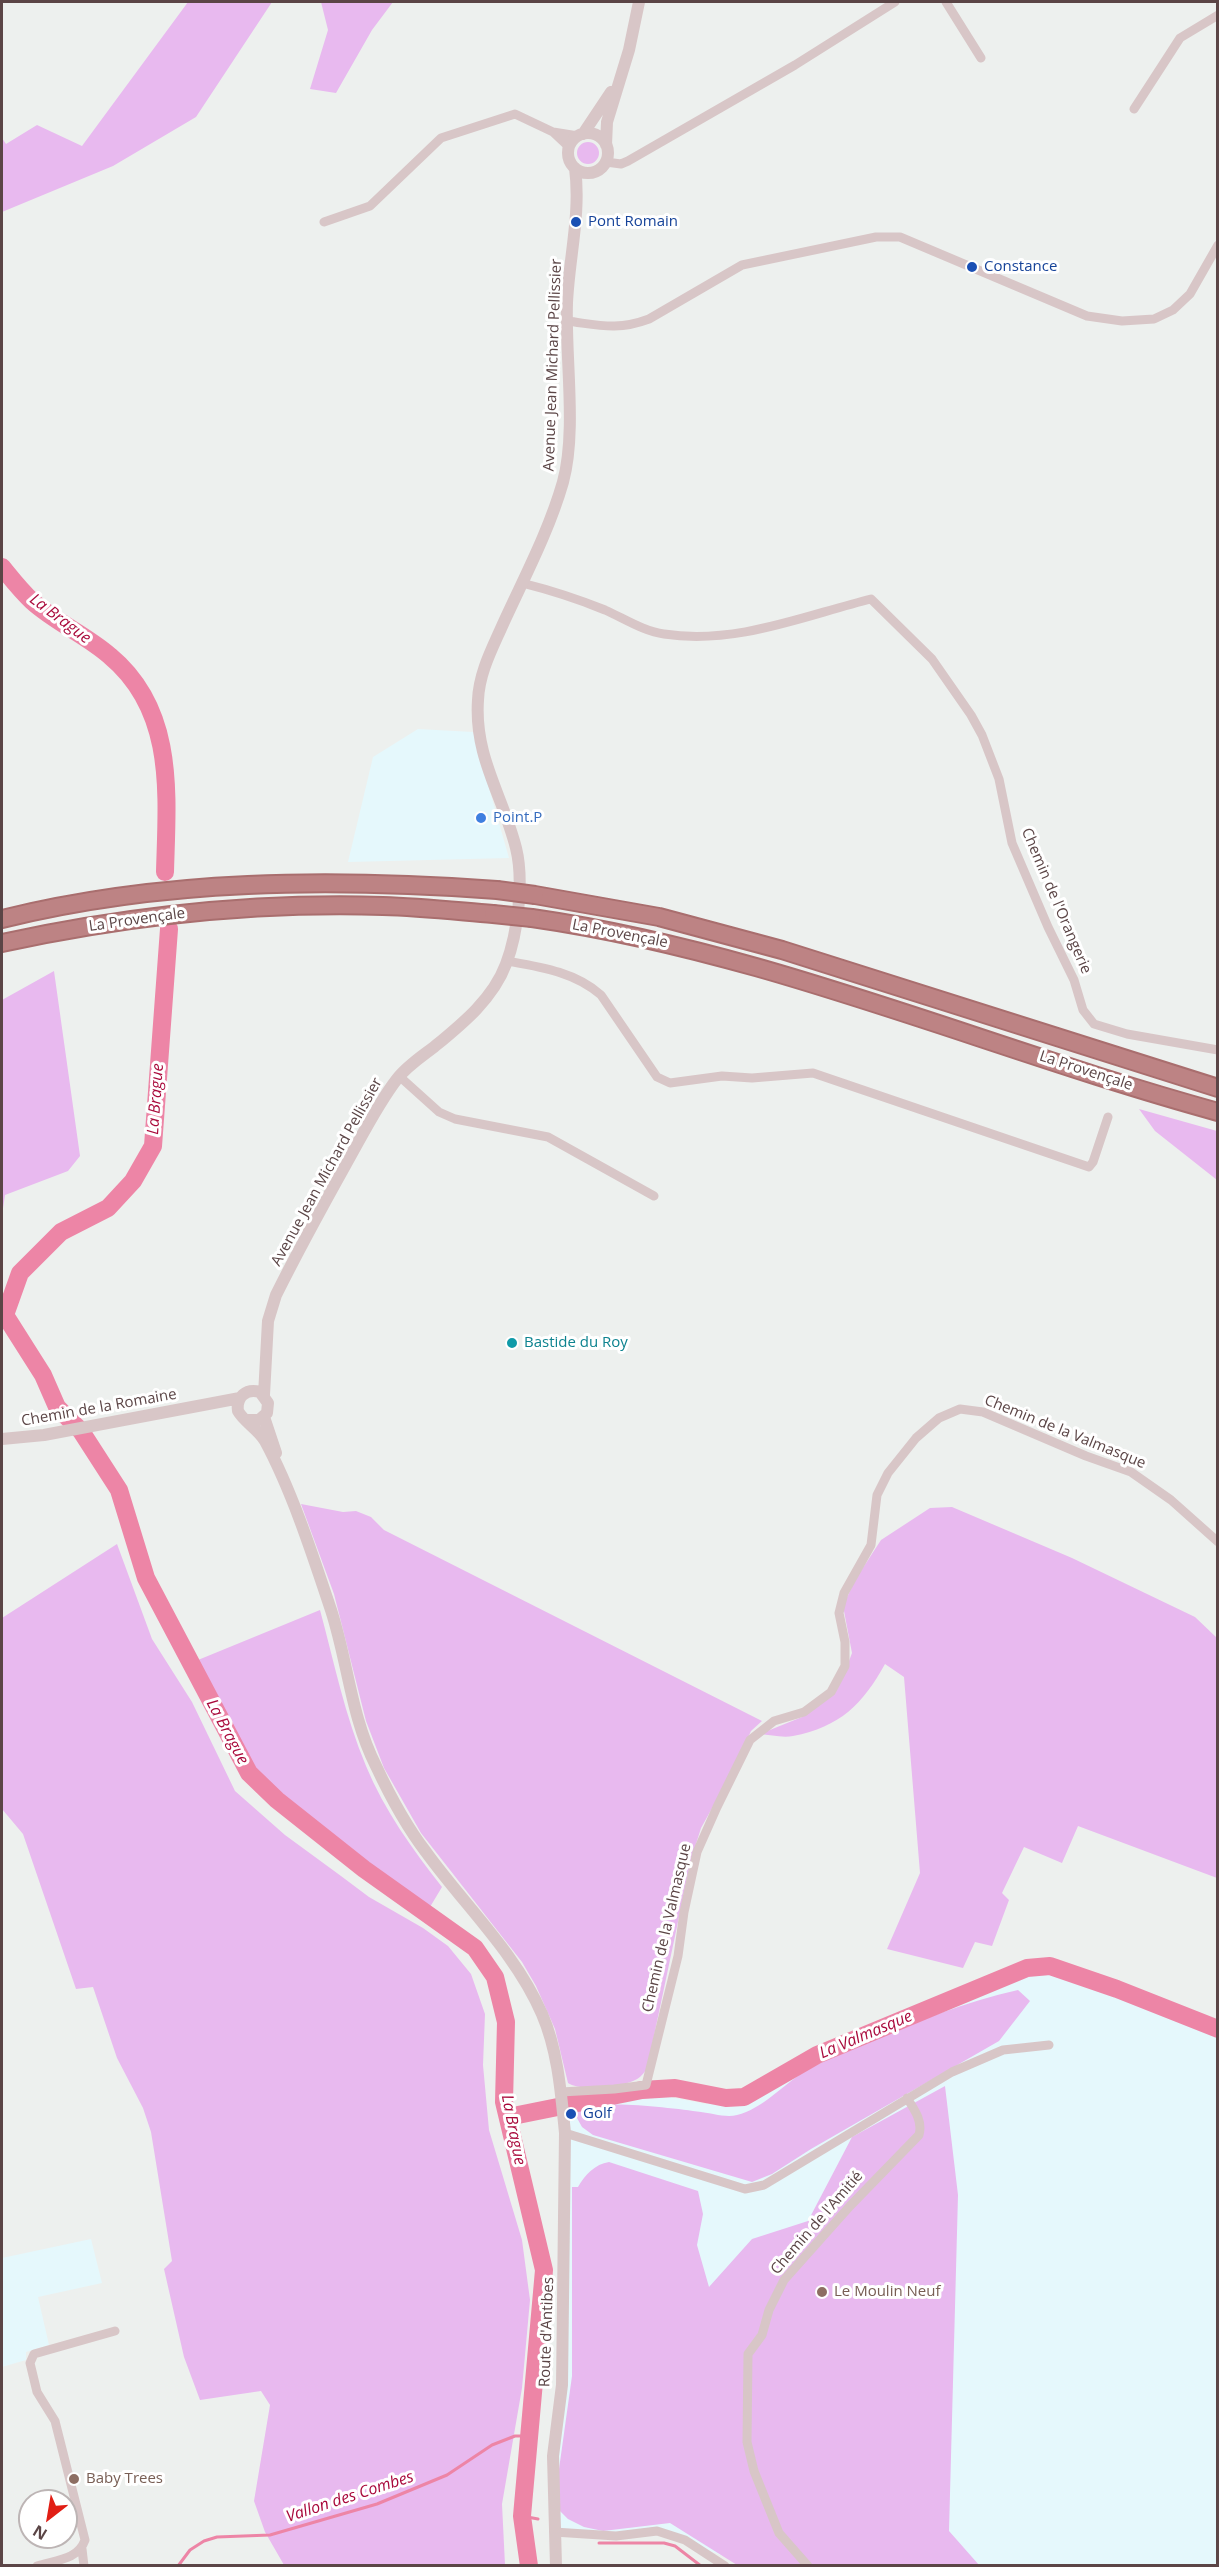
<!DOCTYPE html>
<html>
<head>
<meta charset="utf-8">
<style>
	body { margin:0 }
	#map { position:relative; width:1219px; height:2567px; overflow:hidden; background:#edf0ee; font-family:"Open Sans",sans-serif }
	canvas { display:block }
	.frame { position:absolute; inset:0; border:3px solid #5b4546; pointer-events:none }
	.north { position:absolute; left:18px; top:2489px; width:60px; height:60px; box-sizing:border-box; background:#fff; border:2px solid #bdb5b5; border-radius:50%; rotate:211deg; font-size:16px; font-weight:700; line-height:24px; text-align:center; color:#5b4546 }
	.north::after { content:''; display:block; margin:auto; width:21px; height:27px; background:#e11e15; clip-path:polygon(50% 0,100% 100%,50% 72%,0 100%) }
</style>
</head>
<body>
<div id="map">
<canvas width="1219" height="2567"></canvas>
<div class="frame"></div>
<div class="north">N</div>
</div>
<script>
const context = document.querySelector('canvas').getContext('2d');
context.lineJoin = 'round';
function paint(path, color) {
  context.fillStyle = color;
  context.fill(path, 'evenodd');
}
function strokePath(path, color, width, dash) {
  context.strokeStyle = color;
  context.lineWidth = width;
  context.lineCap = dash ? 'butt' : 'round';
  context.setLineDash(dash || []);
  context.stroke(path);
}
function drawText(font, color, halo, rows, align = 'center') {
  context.font = font + ' "Open Sans",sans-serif';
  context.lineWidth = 6;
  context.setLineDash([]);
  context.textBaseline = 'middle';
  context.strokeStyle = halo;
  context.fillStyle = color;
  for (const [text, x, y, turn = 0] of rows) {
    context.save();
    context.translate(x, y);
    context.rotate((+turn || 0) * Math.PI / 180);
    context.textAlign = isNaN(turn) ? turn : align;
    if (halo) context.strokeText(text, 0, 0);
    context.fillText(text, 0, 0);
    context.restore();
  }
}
const commercial = new Path2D(`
	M418 729 473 732 509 858 348 862 373 757Z
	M1050 1966 1117 1989 1217 2029V2565H746L667 2534 554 2532 570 2111 596 2104 640 2099 670 2097 706 2104 726 2098 744 2097 817 2055 1027 1968Z
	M91 2239 102 2283 38 2297 49 2345 26 2352V2360L2 2367V2258Z`);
const green = new Path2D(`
	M188 2H272L196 117 113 166 2 212V138L6 144 37 125 82 146Z
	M321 2H393L372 30 336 93 310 89 328 30Z
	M577 153a11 11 0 1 1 22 0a11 11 0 1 1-22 0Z
	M54 971 80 1156 68 1171 5 1195 2 1215V1000Z
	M1139 1109 1217 1131V1180L1155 1131Z
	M301 1504 343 1512 356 1511 371 1517 384 1530 762 1721 751 1731 730 1776 701 1828 691 1860 647 2069C643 2074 639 2079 633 2081 621 2087 578 2091 568 2083L555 2029 536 1986 522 1962 421 1833 384 1768 366 1721 334 1594Z
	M952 1507 1072 1558 1195 1617 1217 1638V1878L1078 1826 1062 1863 1024 1847 1002 1893 1009 1900 992 1946 975 1942 963 1968 887 1949 920 1873 904 1677 885 1664C863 1704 840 1727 793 1736 783 1738 770 1735 760 1734L802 1717 843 1677 852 1653 843 1606 855 1580 881 1540 930 1508Z
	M117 1544 152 1639 192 1702 235 1791 285 1835 341 1876 369 1897 423 1928 448 1946 471 1974 485 2014 483 2065 489 2130 522 2240 530 2300 522 2388 502 2504 505 2565H284L265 2532 254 2501 270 2405 261 2391 200 2400 184 2357 164 2269 172 2261 151 2132 143 2108 117 2058 93 1987 76 1989 23 1834 2 1809V1618Z
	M320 1610C334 1662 345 1716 366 1766 384 1810 413 1850 442 1887L430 1907 415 1899 359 1857 256 1773 240 1748 198 1660Z
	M1018 1990 1030 2001 999 2041 811 2149 772 2174 752 2182 593 2135 582 2127 577 2118 578 2109C604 2099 672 2108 701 2112 711 2113 726 2118 737 2115 762 2109 783 2085 805 2071 825 2060 847 2052 868 2043 917 2021 965 2002 1018 1990Z
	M945 2086 958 2195 949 2531 979 2565H737L670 2523 603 2531 584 2527 568 2519 557 2508 559 2469 572 2376V2187H578C585 2175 595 2164 609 2162L698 2191 703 2214 697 2245 709 2287 752 2239 808 2221 852 2137Z`);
const stream = new Path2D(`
	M522 2516 538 2519
	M599 2543H664L675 2546 701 2566
	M178 2566 190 2550 204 2541 217 2537 270 2535 377 2504 447 2475 492 2445 515 2436H528`);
const river = new Path2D(`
	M2 567C11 578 21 591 32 601 55 622 86 635 110 656 176 711 167 795 165 872
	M169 929 153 1146 133 1181 108 1208 61 1232 20 1273 5 1315 43 1375 57 1407 81 1431 119 1490 146 1578 249 1773 277 1800 364 1869 475 1948 495 1977 506 2022 504 2102 544 2270 522 2516 529 2566
	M508 2117 642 2090 675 2088 726 2098 744 2097 817 2055 1027 1968 1050 1966 1117 1989 1218 2029`);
const minor = new Path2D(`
	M946 2 981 58
	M1134 109 1180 38 1218 15
	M553 132 569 147
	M606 162 621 164 628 161 795 65 895 2
	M324 222 370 206 441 138 515 114 553 132 578 136
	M567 321C599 325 617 331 649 319L742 265 876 237H900L1087 316 1122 321 1154 319 1173 310 1190 294 1218 245
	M522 583C550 590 578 599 605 610 623 618 645 632 664 634 736 645 803 616 871 599L932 659 971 715 982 735 999 779 1012 843 1048 927 1074 980 1083 1010 1094 1024 1127 1034 1218 1050
	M507 961C541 967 575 972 601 995L657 1077 670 1083 722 1076 752 1078 813 1073 1089 1167 1093 1162 1108 1117
	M399 1076 439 1112 455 1119 548 1137 654 1196
	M561 2092 614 2089 646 2085 678 1956 684 1912 697 1852 717 1807 750 1740 774 1721 804 1712 831 1692 845 1666V1642L839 1613 844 1593 871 1545 877 1495 888 1473 916 1438 939 1418 960 1409 983 1412 1086 1456 1131 1472 1171 1500 1218 1542
	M565 2133 745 2189 764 2185 952 2072 1003 2050 1049 2045
	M554 2532 616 2536 657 2531 685 2540 725 2566
	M82 2549 84 2566
	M37 2566C56 2560 78 2560 85 2540L55 2421 37 2392 30 2363 34 2354 115 2331
	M808 2566 779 2533 754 2471 747 2442 748 2354 762 2335 769 2310 784 2280 850 2206 919 2135C923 2121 914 2109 907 2098`);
const tertiary = new Path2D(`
	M568 153a20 20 0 1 1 40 0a20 20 0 1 1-40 0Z
	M583 134 611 92
	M606 145 607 122 629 50 639 2
	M264 1395 268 1321 276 1295C298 1251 322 1207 346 1164 362 1136 377 1105 397 1079 407 1066 421 1057 434 1047 462 1024 493 999 506 964 518 933 524 880 516 848 503 796 474 757 478 700 479 673 492 649 503 624 524 578 549 531 563 482 577 431 565 357 567 303 569 258 581 214 575 168
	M264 1417 276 1453
	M248 1420H259L267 1413 268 1403 260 1392C246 1388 236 1397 238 1411 244 1422 258 1429 265 1441 292 1491 313 1556 331 1610 348 1662 351 1717 376 1766 390 1796 406 1826 426 1852 465 1906 515 1952 542 2014 558 2051 561 2093 565 2133L562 2385 553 2456 556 2566
	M2 1439 44 1435 240 1398`);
const motorway = new Path2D(`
	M535 895 659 917 782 950 1218 1088
	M532 918C769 952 988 1049 1218 1112
	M2 919C163 879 332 878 497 890
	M2 943C127 916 255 902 383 906 420 907 456 911 493 914`);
const motorwayBridge = new Path2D(`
	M497 890 535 895
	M493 914 532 918`);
const markers = [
	[576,222,6,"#1a4fb4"],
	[972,267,6,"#1a4fb4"],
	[481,818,6,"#3f7fe0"],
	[512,1343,6,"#0f9aa8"],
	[571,2114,6,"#1a4fb4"],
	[822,2292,6,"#8d6e63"],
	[74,2479,6,"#8d6e63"]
];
const transitNames = [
	["Pont Romain",588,222],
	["Constance",984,267],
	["Golf",583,2114]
];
const streetNames = [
	["Avenue Jean Michard Pellissier",553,365,-88],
	["Chemin de l'Orangerie",1056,901,67],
	["La Provençale",137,920,-8],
	["La Provençale",620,934,11],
	["La Provençale",1086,1071,18],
	["Avenue Jean Michard Pellissier",327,1172,-61],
	["Chemin de la Romaine",99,1408,-10],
	["Chemin de la Valmasque",1065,1432,22],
	["Chemin de la Valmasque",667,1928,-77],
	["Chemin de l'Amitié",817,2223,-49],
	["Route d'Antibes",547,2332,-88]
];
const shopNames = [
	["Point.P",493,818]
];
const cultureNames = [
	["Bastide du Roy",524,1343]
];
const educationNames = [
	["Le Moulin Neuf",834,2292],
	["Baby Trees",86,2479]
];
const waterNames = [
	["La Brague",60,619,37],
	["La Brague",156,1099,-86],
	["La Brague",227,1732,62],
	["La Valmasque",866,2035,-23],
	["La Brague",513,2130,79],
	["Vallon des Combes",350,2497,-18]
];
paint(commercial, '#e5f8fc');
paint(green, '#e8b9ef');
strokePath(stream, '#ed85a6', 3);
strokePath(river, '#ed85a6', 18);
strokePath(motorway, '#a96e6e', 20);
strokePath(minor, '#d8c6c7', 9);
strokePath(tertiary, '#d8c6c7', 12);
strokePath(motorway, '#bd8384', 16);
strokePath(motorwayBridge, '#a96e6e', 20, []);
strokePath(motorwayBridge, '#bd8384', 16);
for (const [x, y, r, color] of markers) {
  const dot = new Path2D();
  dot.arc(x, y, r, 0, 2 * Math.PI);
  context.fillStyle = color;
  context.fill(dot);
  strokePath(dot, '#fff', 2);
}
drawText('15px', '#164399', '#fff', transitNames, 'left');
drawText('15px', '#5b4546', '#fff', streetNames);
drawText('15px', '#366cbe', '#fff', shopNames, 'left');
drawText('15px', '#0d838f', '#fff', cultureNames, 'left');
drawText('15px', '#785e54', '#fff', educationNames, 'left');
drawText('italic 16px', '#a9093b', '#fff', waterNames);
</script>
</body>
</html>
